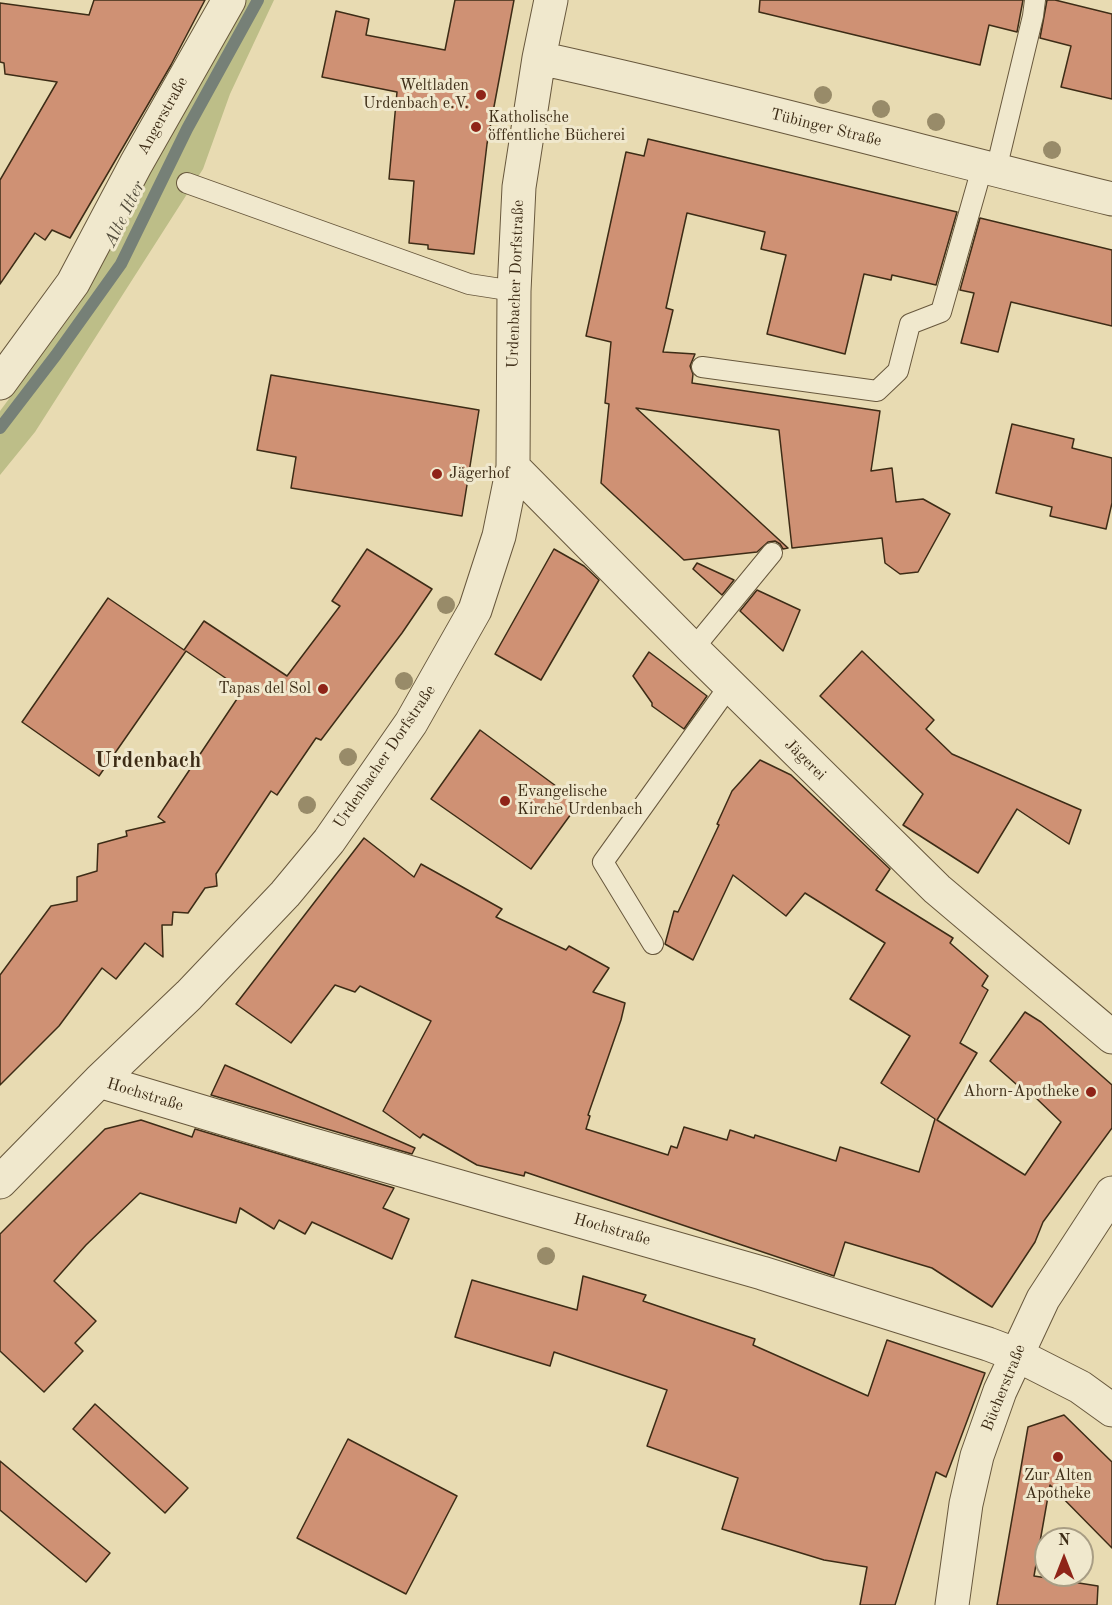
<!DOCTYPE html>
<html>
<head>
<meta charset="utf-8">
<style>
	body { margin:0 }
	#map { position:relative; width:1112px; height:1605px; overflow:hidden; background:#e8dbb2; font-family:"Old Standard TT",serif }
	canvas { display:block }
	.north { position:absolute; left:1034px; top:1527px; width:60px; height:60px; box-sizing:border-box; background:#f0e8cd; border:2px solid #a89d84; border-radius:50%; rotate:0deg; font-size:16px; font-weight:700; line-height:24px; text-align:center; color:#3d2c16 }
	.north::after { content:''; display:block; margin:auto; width:21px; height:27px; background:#8f2418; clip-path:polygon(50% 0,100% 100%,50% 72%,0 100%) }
</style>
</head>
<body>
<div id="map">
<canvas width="1112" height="1605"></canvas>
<div class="north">N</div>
</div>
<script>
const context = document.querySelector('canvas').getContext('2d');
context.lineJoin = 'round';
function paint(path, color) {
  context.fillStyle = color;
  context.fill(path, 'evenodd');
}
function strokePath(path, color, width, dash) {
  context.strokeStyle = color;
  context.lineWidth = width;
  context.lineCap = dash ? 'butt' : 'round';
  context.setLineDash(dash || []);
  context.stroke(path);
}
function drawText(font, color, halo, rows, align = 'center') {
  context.font = font + ' "Old Standard TT",serif';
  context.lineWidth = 6;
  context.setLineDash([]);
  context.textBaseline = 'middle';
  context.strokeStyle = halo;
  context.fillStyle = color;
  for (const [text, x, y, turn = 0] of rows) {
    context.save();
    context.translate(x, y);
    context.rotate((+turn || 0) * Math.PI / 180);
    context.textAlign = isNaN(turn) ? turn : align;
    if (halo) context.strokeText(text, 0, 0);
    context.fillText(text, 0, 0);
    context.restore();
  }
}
const green = new Path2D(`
	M242 0H274L230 94 203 169 35 432 0 475V411L80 303Z`);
const stream = new Path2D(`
	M0 428 56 355 121 264 187 129 258 0`);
const building = new Path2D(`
	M94 0H205L171 65 70 238 52 230 45 240 35 233 0 284V180L57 82 5 74 4 63 0 62V3L89 15Z
	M455 0H514L487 144 474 254 428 249V245L409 243 414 181 389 179 397 92 322 77 336 11 369 19 366 35 445 50Z
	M760 0H1023L1017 32 989 25 980 65 759 12Z
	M1047 0H1055L1112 14V99L1061 87 1071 46 1040 38Z
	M648 139 957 212 936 285 892 275 891 280 864 274 845 354 767 334 786 255 761 249 765 232 687 213 666 308 673 310 663 352 695 354 690 366 693 374 692 383 880 411 871 471 892 468 896 502 923 499 950 514 918 572 900 574 885 563 882 538 792 548 779 430 636 408 788 548 783 549 780 544 775 541 768 542 757 552 684 560 601 483 609 404 605 403 611 342 586 336 626 152 644 156Z
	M980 218 1112 250V326L1011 302 998 352 961 343 974 293 960 290Z
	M271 375 479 410 462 516 291 488 296 457 257 450Z
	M1012 424 1074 439 1072 448 1112 458V503L1106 529 1050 516 1052 507 996 493Z
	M367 549 432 589 402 633 321 740 316 738 277 795 271 791 216 874 217 886 205 888 188 913 173 912 172 925H162L163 957 145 943 116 979 102 968 59 1026 0 1085V975L51 906 77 901V877L97 871 98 844 127 836 126 831 165 822 158 817 243 690 186 651 99 776 22 722 108 598 184 650 204 621 287 676 340 606 332 601Z
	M554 549 584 566 599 580 541 680 495 654Z
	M697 563 734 580 722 595 693 569Z
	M757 590 800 610 783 651 740 611Z
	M862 651 934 720 926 729 952 754 1081 810 1069 844 1017 809 978 873 903 825 923 794 820 696Z
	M649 652 707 696 684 729 652 706V703L633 676Z
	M480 730 579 803 531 869 431 799Z
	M760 760 791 775 890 869 876 890 953 938 950 943 988 976 982 986 988 990 960 1043 977 1053 937 1120 1025 1175 1061 1122 1036 1098 1016 1084 990 1061 1025 1012 1041 1022 1112 1085V1128L1043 1222 1035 1242 992 1307 932 1268 845 1242 834 1276 525 1172 524 1176 477 1165 423 1134 420 1138 383 1111 431 1021 360 986 355 992 335 985 291 1043 236 1004 364 838 414 877 421 864 502 909 496 917 566 950 569 946 609 968 593 992 625 1003 621 1020 588 1115 590 1116 586 1129 668 1155 671 1146 677 1148 684 1127 727 1140 730 1130 754 1138 755 1135 836 1161 840 1147 919 1172 935 1119 881 1083 910 1036 850 999 885 943 805 893 786 916 733 875 693 960 665 944 674 911 678 912 719 825 717 824 732 791Z
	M225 1065 415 1148 412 1154 211 1095Z
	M141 1120 192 1137 195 1129 394 1188 383 1208 409 1219 392 1259 312 1222 305 1234 279 1220 274 1229 240 1208 236 1223 140 1193 86 1245 54 1281 96 1321 75 1343 83 1351 44 1392 0 1351V1234L105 1129Z
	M583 1276 646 1295 643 1301 755 1339 753 1345 868 1396 887 1340 985 1373 946 1477 936 1472 895 1605H860L867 1567 824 1560 722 1529 738 1478 647 1446 667 1390 554 1352 550 1366 455 1337 472 1280 577 1310Z
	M95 1404 188 1488 165 1513 73 1429Z
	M1064 1415 1112 1462V1548L1050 1485 1034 1576 1098 1586 1097 1605H997L1028 1427Z
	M348 1439 457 1496 406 1594 297 1538Z
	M0 1461 110 1553 86 1582 0 1510Z`);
const lane = new Path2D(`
	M996 170 1033 16 1035 0
	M187 183 469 284 514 291
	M702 367 877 391 898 371 910 324 941 312 982 168
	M693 649 772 553
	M653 944 603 862 730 685`);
const street = new Path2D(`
	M539 58C731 100 921 152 1112 199
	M0 383 73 283 136 164 229 0
	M513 467 693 649 937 889 1112 1037
	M99 1081 303 1142 762 1273 988 1344 1017 1355 1080 1387 1112 1410
	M0 1182 99 1081 189 995 285 894 329 841 411 723 475 610 499 536 513 467 514 291 519 187 539 58 551 0
	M952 1605 966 1504 977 1456 1000 1391 1043 1299 1112 1193`);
const trees = [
	[823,95],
	[881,109],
	[936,122],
	[1052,150],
	[446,605],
	[404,681],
	[348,757],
	[307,805],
	[546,1256]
];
const markers = [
	[481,95,6,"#8f2418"],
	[476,127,6,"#8f2418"],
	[437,474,6,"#8f2418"],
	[323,689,6,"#8f2418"],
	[505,801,6,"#8f2418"],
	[1091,1092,6,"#8f2418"],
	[1058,1457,6,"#8f2418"]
];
const poiNames = [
	["Weltladen",469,86],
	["Urdenbach e.V.",469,104],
	["Katholische",488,118,"left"],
	["öffentliche Bücherei",488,136,"left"],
	["Jägerhof",449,474,"left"],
	["Tapas del Sol",311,689],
	["Evangelische",517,792,"left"],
	["Kirche Urdenbach",517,810,"left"],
	["Ahorn-Apotheke",1079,1092],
	["Zur Alten",1058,1476,"center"],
	["Apotheke",1058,1494,"center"]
];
const streetNames = [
	["Angerstraße",163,116,-61],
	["Tübinger Straße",826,128,14],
	["Urdenbacher Dorfstraße",516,284,-88],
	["Urdenbacher Dorfstraße",385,757,-56],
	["Jägerei",805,760,45],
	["Hochstraße",145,1095,17],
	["Hochstraße",612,1230,16],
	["Bücherstraße",1004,1388,-68]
];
const waterNames = [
	["Alte Itter",125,214,-64]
];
const districtNames = [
	["Urdenbach",148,761]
];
paint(green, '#bdbe88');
strokePath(stream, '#768077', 12);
paint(building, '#cf9174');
strokePath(building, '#3d2c16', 1.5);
strokePath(lane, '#68583d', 22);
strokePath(street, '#68583d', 35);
strokePath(lane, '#f0e8cd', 20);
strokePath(street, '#f0e8cd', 33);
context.fillStyle = '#988b69';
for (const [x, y] of trees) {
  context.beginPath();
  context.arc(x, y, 9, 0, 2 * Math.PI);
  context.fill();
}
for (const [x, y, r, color] of markers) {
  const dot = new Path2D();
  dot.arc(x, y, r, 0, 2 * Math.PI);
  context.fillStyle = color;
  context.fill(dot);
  strokePath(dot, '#f0e8cd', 2);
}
drawText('16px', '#3d2c16', '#f0e8cd', poiNames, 'right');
drawText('16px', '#3d2c16', '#f0e8cd', streetNames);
drawText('italic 18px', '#554f3e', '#f0e8cd', waterNames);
drawText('bold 22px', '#3d2c16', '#f0e8cd', districtNames);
</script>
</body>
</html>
